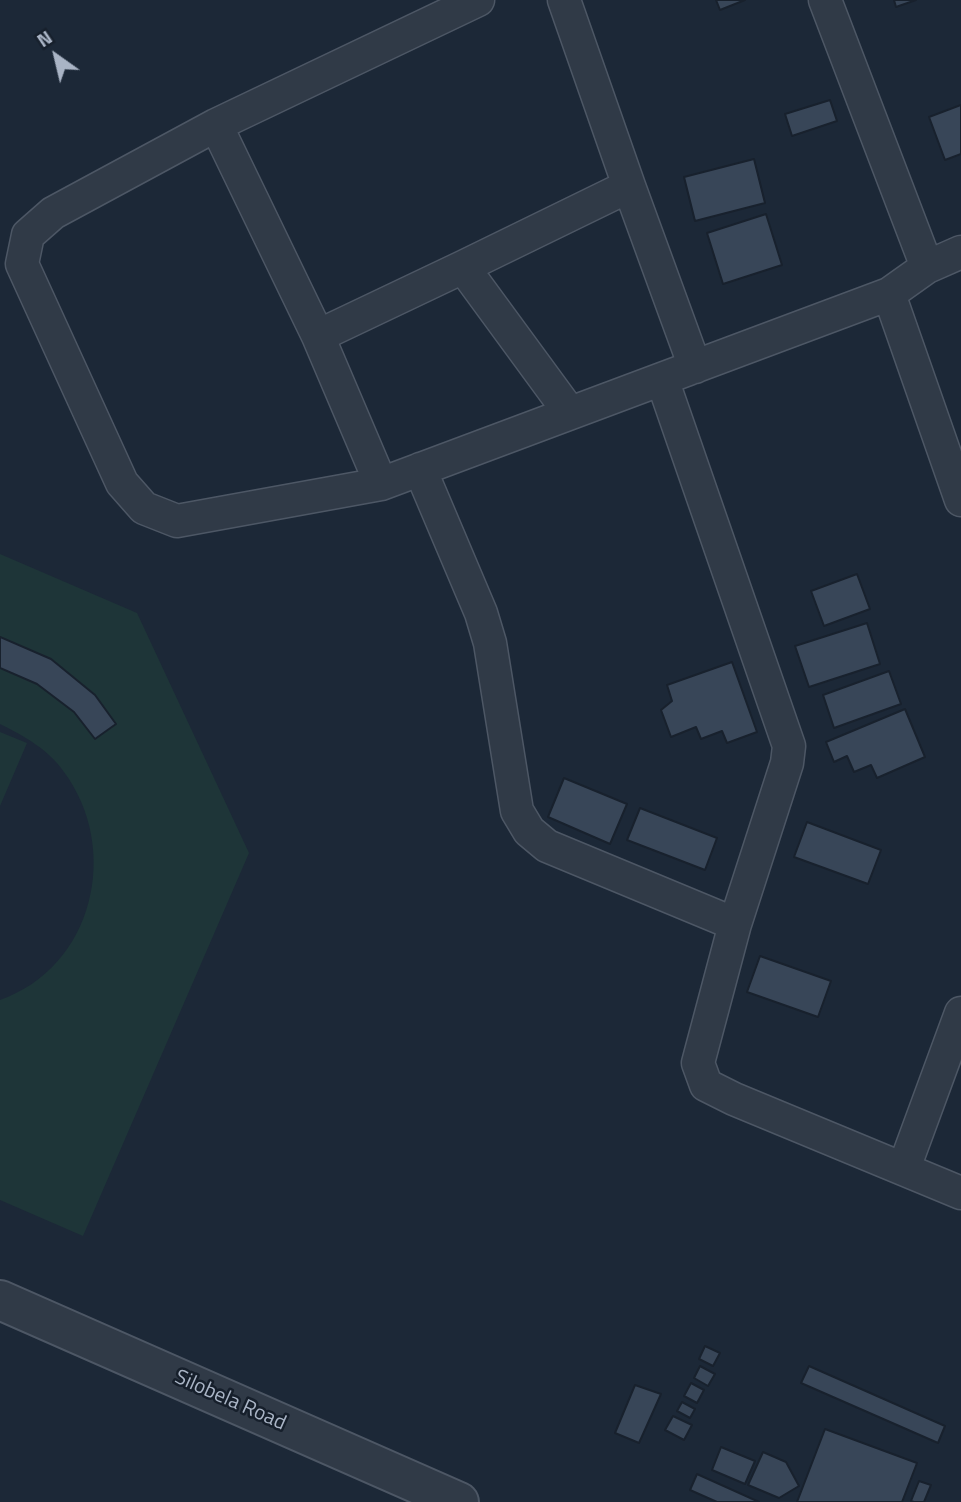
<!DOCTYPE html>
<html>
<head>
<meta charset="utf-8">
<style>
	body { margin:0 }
	#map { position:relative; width:961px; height:1502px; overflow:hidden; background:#1c2837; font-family:"Titillium Web",sans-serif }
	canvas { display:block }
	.north { position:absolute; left:21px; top:21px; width:70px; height:70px; -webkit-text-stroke:5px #161f2b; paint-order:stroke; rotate:326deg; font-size:19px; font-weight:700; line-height:28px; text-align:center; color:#a9b4c5 }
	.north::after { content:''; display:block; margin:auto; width:24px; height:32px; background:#a9b4c5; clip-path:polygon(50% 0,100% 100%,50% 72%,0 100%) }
</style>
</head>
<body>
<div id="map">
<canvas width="961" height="1502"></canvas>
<div class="north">N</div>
</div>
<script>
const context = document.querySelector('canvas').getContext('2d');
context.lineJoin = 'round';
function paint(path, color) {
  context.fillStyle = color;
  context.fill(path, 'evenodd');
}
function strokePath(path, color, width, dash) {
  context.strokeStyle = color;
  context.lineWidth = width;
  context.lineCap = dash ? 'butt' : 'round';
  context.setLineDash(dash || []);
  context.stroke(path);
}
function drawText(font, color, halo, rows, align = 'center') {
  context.font = font + ' "Titillium Web",sans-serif';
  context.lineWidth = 5;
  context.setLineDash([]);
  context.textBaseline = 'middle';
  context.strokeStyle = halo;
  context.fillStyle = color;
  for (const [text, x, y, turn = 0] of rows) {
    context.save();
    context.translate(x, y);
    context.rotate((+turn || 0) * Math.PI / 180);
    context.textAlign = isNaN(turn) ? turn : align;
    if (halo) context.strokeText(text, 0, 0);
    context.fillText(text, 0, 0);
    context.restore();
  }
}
const green = new Path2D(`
	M0 554 137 613 249 853 83 1236 0 1200V1000C94 967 121 849 64 772 48 749 24 736 0 724Z
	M0 732 27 743 0 806Z`);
const building = new Path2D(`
	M716 0H745L720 10Z
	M894 0H916L896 7Z
	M830 100 837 121 792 136 785 114Z
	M961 105V154L945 160 929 117Z
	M754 159 765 203 695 221 684 177Z
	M766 214 782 265 723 284 707 233Z
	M857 574 870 609 824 626 811 591Z
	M867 623 880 664 809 687 795 646Z
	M0 637 51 659 95 695 116 724 95 739 74 712 37 684 0 668Z
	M732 662 757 732 727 743 722 731 701 739 696 727 671 737 661 710 672 701 667 685Z
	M889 671 901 704 834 728 823 695Z
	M905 709 925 757 877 778 871 765 854 772 847 756 834 762 826 742Z
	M564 778 627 804 610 844 548 817Z
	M640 808 717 838 705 870 627 840Z
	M807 822 881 850 868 884 794 857Z
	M760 956 831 981 818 1017 747 992Z
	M705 1346 720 1353 713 1366 699 1359Z
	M700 1366 715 1374 708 1386 694 1378Z
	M809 1366 945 1426 938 1443 801 1383Z
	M691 1383 704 1390 697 1403 684 1396Z
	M635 1385 661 1394 639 1443 615 1433Z
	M682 1402 695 1409 690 1418 677 1411Z
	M673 1416 692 1425 684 1440 665 1430Z
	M825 1429 917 1463 902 1502H797Z
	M721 1447 755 1461 745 1484 712 1470Z
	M763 1452 786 1462 799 1486 779 1498 748 1485Z
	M697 1474 759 1502H717L690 1490Z
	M919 1481 931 1485 924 1502H914L911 1501Z`);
const minor = new Path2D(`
	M478 0 216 125 53 213 28 235 22 264 122 483 144 508 177 521 381 484 889 294 927 267 961 252
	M564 0 629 186 695 367
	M825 0 927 267
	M216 125 318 336 381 484
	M463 267 570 413
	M889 294 961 500
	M318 336 463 267 629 186
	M662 379 789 746 787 763 735 924 698 1063 706 1085 734 1099 961 1193
	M420 469 481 613 490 643 517 811 529 831 547 846 735 924
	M904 1168 961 1013`);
const tertiary = new Path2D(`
	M0 1300 459 1502`);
const streetNames = [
	["Silobela Road",230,1401,24]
];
paint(green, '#1e3538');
paint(building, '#384658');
strokePath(building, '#18212d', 2);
strokePath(minor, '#4d5765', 35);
strokePath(tertiary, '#4d5765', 42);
strokePath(minor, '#303a47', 32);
strokePath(tertiary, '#303a47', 38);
drawText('21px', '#a9b4c5', '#161f2b', streetNames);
</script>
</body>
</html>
